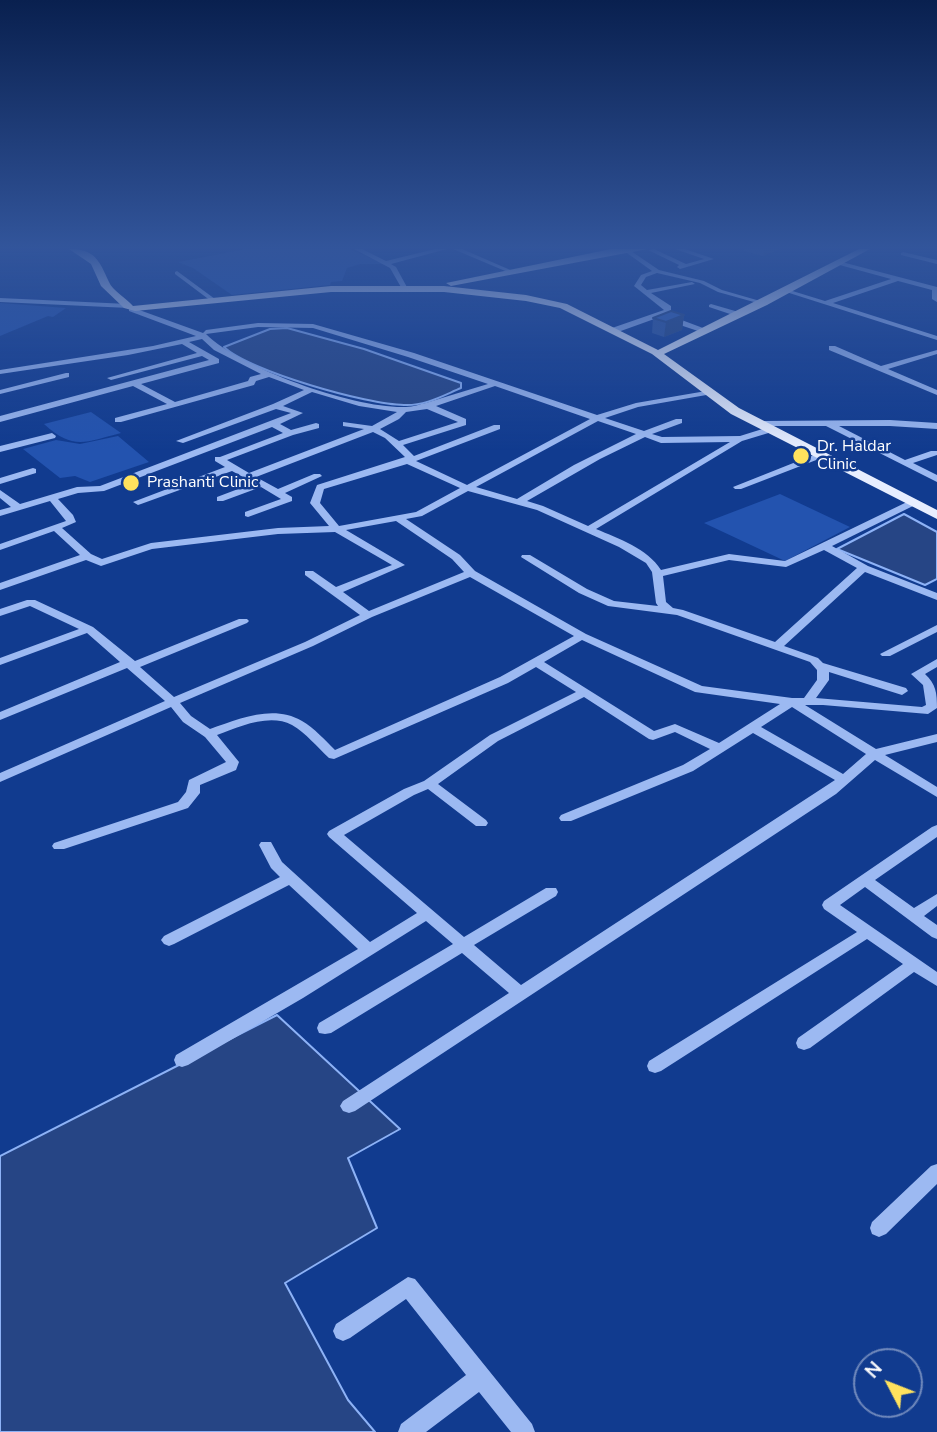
<!DOCTYPE html>
<html>
<head>
<meta charset="utf-8">
<style>
	body { margin:0 }
	#map { position:relative; width:937px; height:1432px; overflow:hidden; background:#113b8f; font-family:"Nunito Sans",sans-serif }
	canvas { display:block }
	.north { position:absolute; left:853px; top:1348px; width:70px; height:70px; box-sizing:border-box; background:#113b8f; border:2px solid #7089bc; border-radius:50%; rotate:312deg; font-size:19px; font-weight:700; line-height:28px; text-align:center; color:#fff }
	.north::after { content:''; display:block; margin:auto; width:24px; height:32px; background:#ffe25d; clip-path:polygon(50% 0,100% 100%,50% 72%,0 100%) }
</style>
</head>
<body>
<div id="map">
<canvas width="937" height="1432"></canvas>
<div class="north">N</div>
</div>
<script>
const context = document.querySelector('canvas').getContext('2d');
context.lineJoin = 'round';
function paint(path, color) {
  context.fillStyle = color;
  context.fill(path, 'evenodd');
}
function strokePath(path, color, width, dash) {
  context.strokeStyle = color;
  context.lineWidth = width;
  context.lineCap = dash ? 'butt' : 'round';
  context.setLineDash(dash || []);
  context.stroke(path);
}
function drawText(font, color, halo, rows, align = 'center') {
  context.font = font + ' "Nunito Sans",sans-serif';
  context.lineWidth = 5;
  context.setLineDash([]);
  context.textBaseline = 'middle';
  context.strokeStyle = halo;
  context.fillStyle = color;
  for (const [text, x, y, turn = 0] of rows) {
    context.save();
    context.translate(x, y);
    context.rotate((+turn || 0) * Math.PI / 180);
    context.textAlign = isNaN(turn) ? turn : align;
    if (halo) context.strokeText(text, 0, 0);
    context.fillText(text, 0, 0);
    context.restore();
  }
}
const green = new Path2D(`
	M246 249H350L384 264H360L347 268 342 281 331 282 330 285 232 295 193 268 178 262Z
	M0 303 66 308 53 317 48 316 0 336Z
	M91 412 121 433C85 442 74 451 44 424Z
	M118 436 149 462 90 482 75 476 60 478 23 449 56 440 80 444Z
	M780 494 850 527 785 561 704 523Z`);
const water = new Path2D(`
	M287 328 364 349 461 383V388C442 396 425 406 404 405 368 405 249 371 224 347L270 329Z
	M904 514 937 532V579L925 585 837 549Z
	M277 1015 400 1129 348 1158 377 1228 285 1283 348 1400 375 1432H0V1156Z`);
const minor = new Path2D(`
	M354 249H362L386 261 435 249H447L391 264 396 267 408 289 405 291 402 289 390 268Z
	M453 249H462L515 272 510 273Z
	M654 249 686 264 704 259 675 249H685L714 259 680 269 677 267 679 265 648 250Z
	M627 251H631L659 270 704 281 722 290 767 303 761 304 718 292 700 283 657 273 646 277 641 285 647 290 692 282 695 284 651 293 671 306V313L618 332H612V328L664 310 634 286 641 275 652 271 627 253Z
	M903 252 937 260V264L901 255V253Z
	M838 261 937 287V302L932 299V290L898 281 833 303 937 336V340L783 291 786 289 825 301 891 279 836 264V262Z
	M177 271 215 299V301H211L175 274V272Z
	M0 298 128 304 130 305 131 307 203 333 206 330 258 323 313 324 414 353 597 415 636 403 712 390V394L638 407 605 418 644 431 676 419H682V423L652 434 662 437 740 436 772 426H759L758 424 762 421 890 420 937 423V429L890 426H839L905 460 931 451H937V455L913 463 937 475V482L826 426H772L776 429 775 431 742 441 596 529C619 539 647 548 661 570L729 554 785 561 909 501H915V505L832 546 868 566 937 593V600L865 572 784 646 818 658 823 663 906 688 908 691 902 695 829 672V680L816 698 922 707 926 705 923 685 911 674 937 659V667L925 674C936 684 937 693 937 708L928 714 823 705H805L876 749 937 734V742L885 755 937 787V797L875 760 836 794 355 1111 349 1113 343 1111 340 1106 343 1101 509 993 462 953 331 1033 325 1034 319 1033 317 1028 319 1023 453 944 426 921 303 998 188 1065 182 1067 176 1065 174 1060 176 1055 358 949 289 885 174 944 169 946 164 944 161 940 164 936 280 877 271 868 259 845 261 842H271L282 862 370 942 417 913 329 837 327 834 329 831 404 789 424 781 490 735 576 692 536 667 508 683 334 759 329 758C317 747 306 733 292 725 269 713 239 727 217 735L239 762 236 770 200 785V793L188 808 64 849H54L52 846 54 843 178 802 186 792 189 780 226 762 205 737 183 722 171 707 0 782V773L165 701 127 668 0 720V712L120 662 87 633 0 665V658L79 629 30 606 0 616V609L27 600H35L93 627 135 661 239 619H247L249 621 247 623 140 667 174 697 305 642 360 615 305 575V571H313L336 587 392 565 335 532 278 534 152 549 101 566 86 560 0 590V583L80 555 54 531 0 550V544L66 521 50 501 0 516V510L11 507 0 498V490L20 504 77 487 100 486 291 413 276 409 183 443 176 441 273 404 304 390 269 377 256 381 254 385 121 422H115V418L167 404 133 386 0 422V416L209 360 202 356 111 380 107 378 197 353 182 344 128 355 0 374V370L153 346 196 336 129 311V308L0 302ZM258 327 313 328 408 357 488 384C467 390 446 397 426 403 420 404 413 407 406 407 356 409 241 369 206 334ZM202 339 214 350 261 374 250 377 248 381 175 402 141 384 219 363V359L189 342ZM495 386 590 419 467 485 416 461 500 429V425H494L414 456 403 445 466 425V419L436 406ZM312 392 359 406 397 412 372 426 343 422V426L364 429 249 473 227 460 293 435 319 428V424L316 423 291 430 280 424 303 413 283 406ZM427 409 458 422 399 441 380 429 399 419 406 412ZM598 421 636 434 574 465 517 499 476 487ZM272 427 283 433 220 457H215V461L225 467 133 502 138 505 141 504 232 471 254 483 217 497V501H223L261 487 281 499 245 512V516L248 517 292 501V497L285 493 322 476 320 474H314L278 489 256 477 373 432 385 438 405 457 317 485 310 503 329 526 278 528 151 543 102 559 91 554 62 528 76 522 73 515 58 499 78 493 104 491ZM645 437 661 443 730 442 588 526 543 506 527 501 600 459ZM407 464 460 488 416 512 339 526 320 503 324 489ZM468 491 537 510 619 547 646 563 652 572 656 603 658 606 614 601 587 589 530 555H522L521 557 579 593 608 606 677 615 810 662 817 670V680L804 698H792L702 686 586 634 475 571 460 555 406 519 422 516ZM396 521 452 559 464 572 369 611 343 592 405 565 346 530ZM824 550 857 568 775 642 683 610 673 608 666 602 663 576 729 560 786 567ZM470 577 574 636 500 677 335 750C325 740 314 728 302 721 273 704 239 719 210 729L191 716 180 703 313 646 372 617ZM582 640 695 692 780 704 719 743 675 724 654 731 544 662ZM584 697 649 739 653 740 675 732 710 749 683 765 561 815 559 818 561 821H571L693 771 753 733 835 780 521 985 474 945 556 896 558 892 556 888H546L464 937 344 835 414 795 428 789 476 826H486L488 823 486 820 438 784 498 741ZM792 707 866 754 843 774 761 727Z
	M711 304 742 313 743 315 739 317 709 307V305Z
	M665 316H671L711 331 704 333 665 320Z
	M829 346H835L881 366 937 350V354L888 369 937 390V395L829 350Z
	M66 373H69V377L0 394V390Z
	M52 433 56 436 55 438 0 452V446Z
	M821 452 824 453V457L741 489H735L733 487Z
	M33 468 36 469V473L0 484V478Z
	M937 625V632L890 656H882L880 654Z
	M937 825V837L875 880 914 908 937 894V906L924 916 937 925V939L932 937 865 887 840 905 937 972V986L914 972 810 1048 804 1050 798 1048 796 1043 798 1038 903 964 867 939 661 1071 655 1073 649 1071 647 1066 649 1061 857 932 824 909 822 905 824 901 932 827Z
	M937 1164V1184L886 1234 879 1237 872 1234 870 1228 872 1222 931 1166Z
	M408 1277 415 1279 532 1424 535 1432H511L479 1392 426 1432H398L401 1424 466 1375 406 1299 350 1338 343 1341 336 1338 333 1331 336 1324Z`);
const major = new Path2D(`
	M69 249C95 249 99 260 109 282 112 290 126 298 133 306L331 286H444L526 295 567 304 658 350 859 249H870L767 305 664 354 739 408 937 510V519L731 414 652 354 560 308 526 301 444 292H331L135 311 124 308 101 286 91 264Z
	M611 249H648L451 286 446 283Z`);
const wall = new Path2D(`
	M744 249H780L763 256 744 251Z
	M684 315 682 330 664 337 652 333 653 318Z`);
const shadedWall = new Path2D(`
	M764 249H780L763 256Z
	M684 315 682 330 664 337 666 322Z`);
const building = new Path2D(`
	M671 311 684 315 666 322 653 318Z`);
const markers = [
	[801,456,9,"#ffe25d"],
	[131,483,9,"#ffe25d"]
];
const farPoinames = [
	["Dr. Haldar",817,447],
	["Clinic",817,465],
	["Prashanti Clinic",147,483]
];
paint(green, '#2353af');
paint(water, '#264585');
strokePath(water, '#8db2f6', 2);
paint(minor, '#9cb9f2');
paint(major, '#e7eeff');
paint(wall, '#2e549d');
paint(shadedWall, '#254580');
paint(building, '#3562b7');
strokePath(building, '#254580', 2);
const sky = context.createLinearGradient(0, 0, 0, 450);
sky.addColorStop(0, '#09204f');
sky.addColorStop(0.55, '#32559b');
sky.addColorStop(1, '#32559b00');
context.fillStyle = sky;
context.fillRect(0, 0, 937, 450);
for (const [x, y, r, color] of markers) {
  const dot = new Path2D();
  dot.arc(x, y, r, 0, 2 * Math.PI);
  context.fillStyle = color;
  context.fill(dot);
  strokePath(dot, '#113b8f', 2.5);
}
drawText('16px', '#fff', '#113b8f', farPoinames, 'left');
</script>
</body>
</html>
